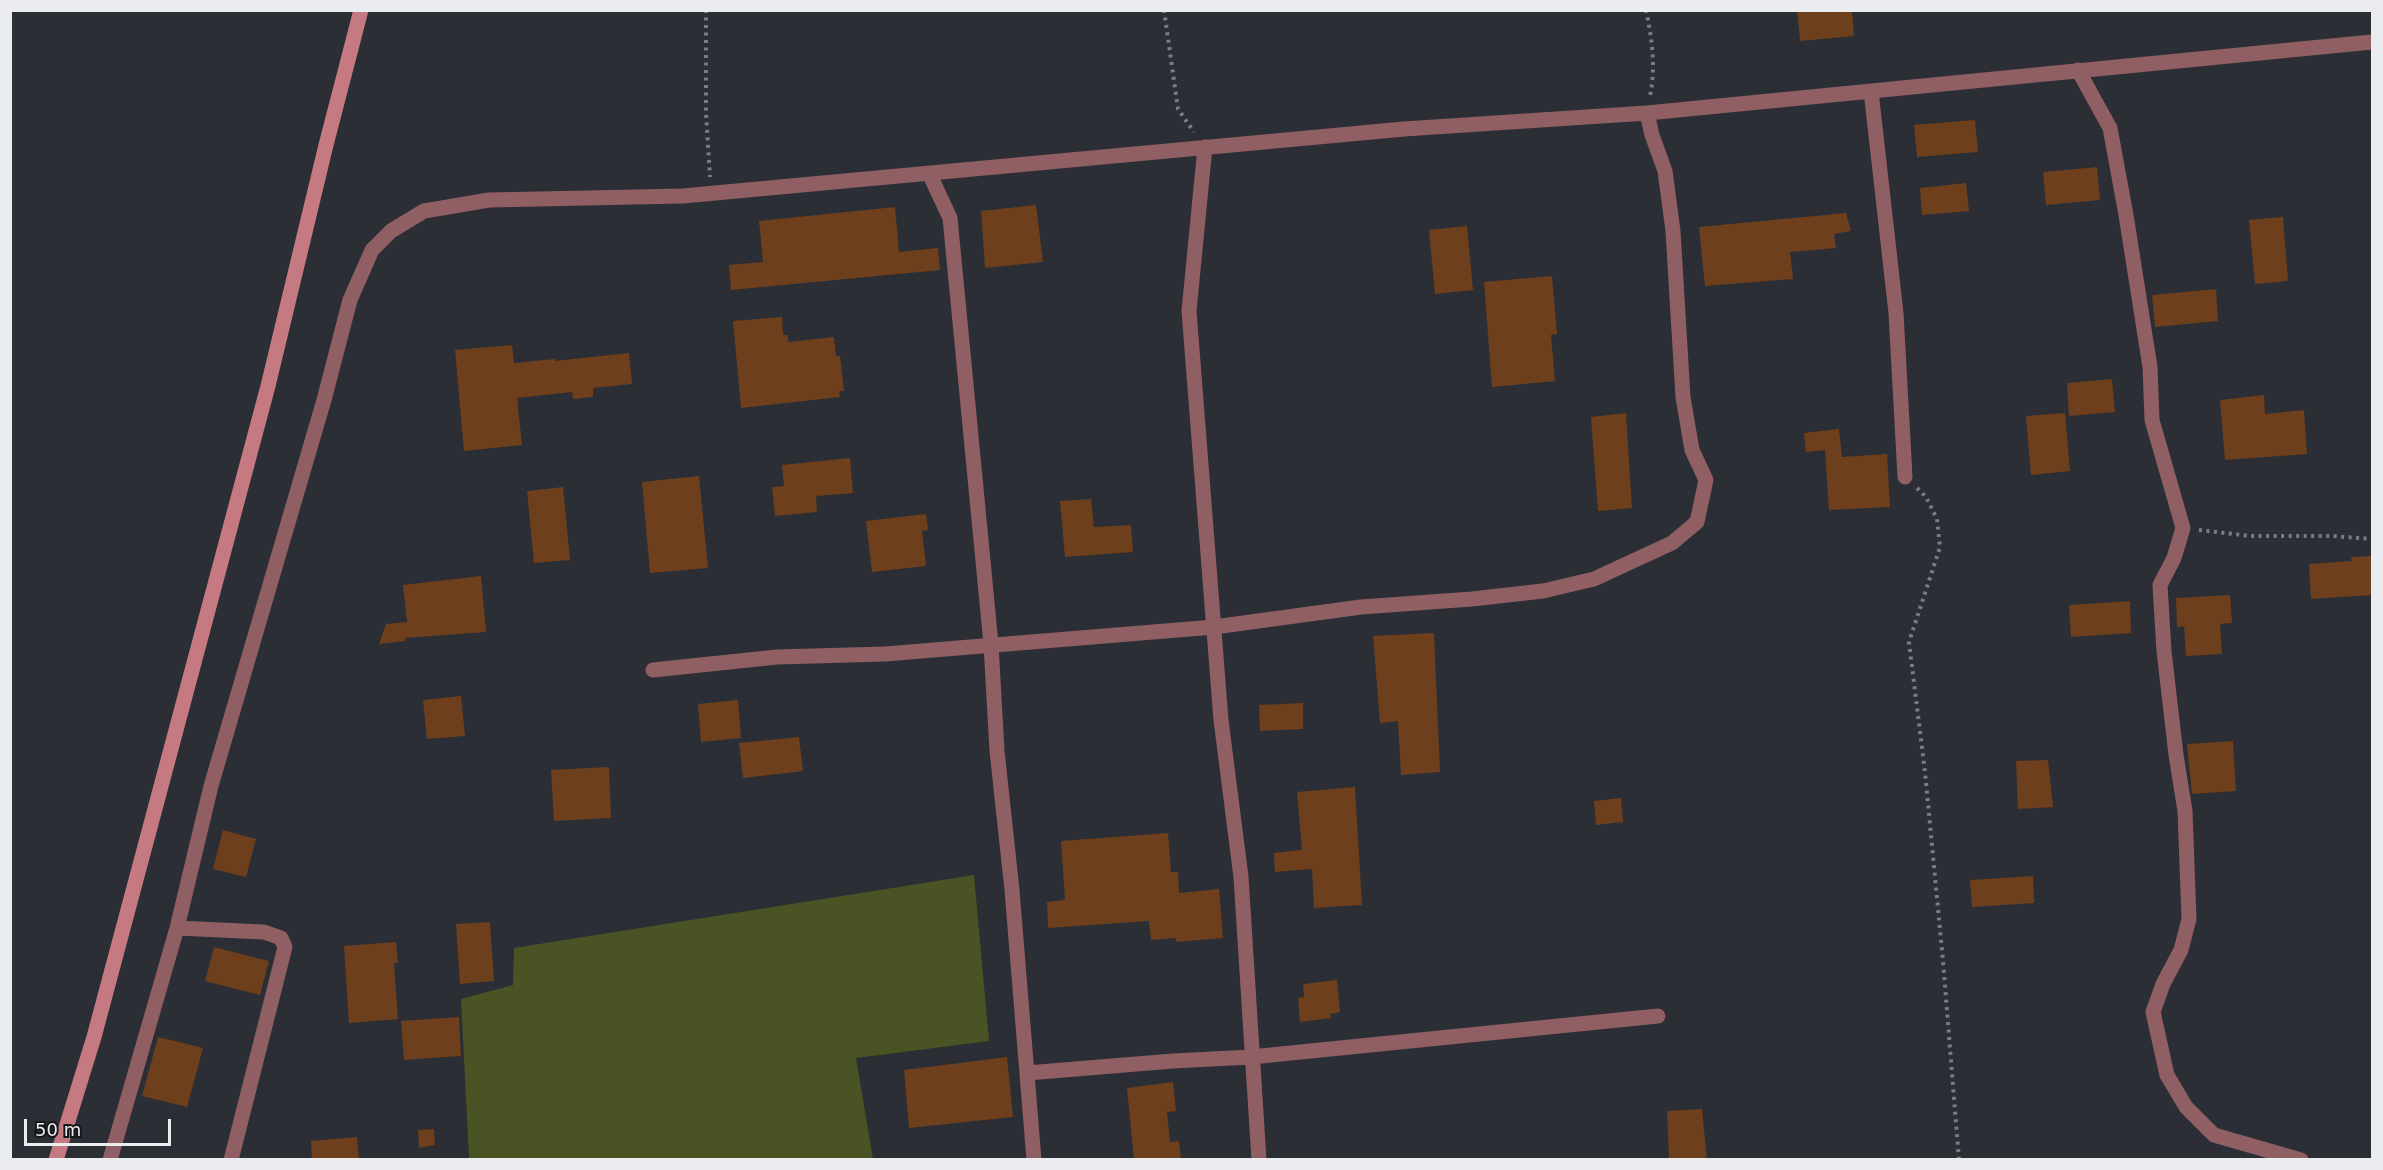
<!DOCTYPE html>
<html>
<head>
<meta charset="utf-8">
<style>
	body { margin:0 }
	#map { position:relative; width:2383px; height:1170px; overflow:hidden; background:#2b2e34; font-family:"DejaVu Sans",sans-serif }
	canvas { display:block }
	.frame { position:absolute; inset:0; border:12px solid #eaecf0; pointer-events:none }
	.scale { position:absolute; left:24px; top:1119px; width:147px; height:27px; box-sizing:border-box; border:3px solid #eaecf0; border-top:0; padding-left:8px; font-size:18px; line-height:21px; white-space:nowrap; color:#eaecf0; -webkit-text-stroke:4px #151619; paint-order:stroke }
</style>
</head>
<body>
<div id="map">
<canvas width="2383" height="1170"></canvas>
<div class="frame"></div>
<div class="scale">50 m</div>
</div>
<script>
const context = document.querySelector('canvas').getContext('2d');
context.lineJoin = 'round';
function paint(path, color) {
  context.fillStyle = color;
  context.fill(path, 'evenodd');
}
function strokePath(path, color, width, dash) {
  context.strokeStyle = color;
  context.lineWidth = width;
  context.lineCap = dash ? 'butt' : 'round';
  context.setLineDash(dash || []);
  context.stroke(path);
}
const green = new Path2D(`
	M974 875 989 1041 856 1058 873 1159H469L461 999 513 985 514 948Z`);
const building = new Path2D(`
	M1797 10H1852L1854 36 1800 41Z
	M1975 120 1978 152 1917 157 1914 125Z
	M2097 167 2100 200 2046 205 2043 172Z
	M1966 183 1969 211 1922 215 1920 188Z
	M1036 205 1043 262 985 268 981 211Z
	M895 207 899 252 938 248 940 270 731 290 729 265 763 262 759 221Z
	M1846 213 1851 231 1834 234 1836 248 1790 252 1793 279 1705 286 1699 227Z
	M2283 217 2288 281 2255 284 2249 220Z
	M1467 226 1473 290 1435 294 1429 230Z
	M1552 276 1557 334 1551 335 1555 381 1492 387 1484 282Z
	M2216 289 2218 321 2155 327 2152 295Z
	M782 317 783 335H788V342L834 337 836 356H840L844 391H839L840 397 741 408 733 321Z
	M512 345 514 363 555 359V361L629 353 632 384 593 388V397L573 399 572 392 517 398 522 445 464 451 455 350Z
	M2112 379 2115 412 2069 416 2067 383Z
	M2264 395 2265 414 2304 410 2307 454 2225 460 2220 400Z
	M1626 413 1632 508 1598 511 1591 417Z
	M2065 413 2070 471 2031 475 2026 416Z
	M1839 429 1842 457 1887 454 1890 507 1829 510 1825 450 1806 452 1804 433Z
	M850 458 853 493 816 496 817 512 775 516 772 487 784 486 782 465Z
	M699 476 708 568 650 573 642 482Z
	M563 487 570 560 534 563 527 491Z
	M1091 499 1094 527 1131 525 1133 552 1065 557 1060 501Z
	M926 514 928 530 922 531 926 566 872 572 866 521Z
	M2373 556V595L2311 599 2309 564 2352 561 2351 557Z
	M481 576 486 632 405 638V641L379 644 386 624 407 622 403 585Z
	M2230 595 2232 623 2220 624 2222 654 2186 656 2184 626 2177 627 2176 598Z
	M2130 601 2131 633 2071 637 2069 605Z
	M1434 633 1440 772 1401 775 1398 721 1380 723 1373 636Z
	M461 696 465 736 427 739 423 700Z
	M738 700 741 738 701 742 698 704Z
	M1303 703V729L1260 731 1259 705Z
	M799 737 803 771 743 778 739 743Z
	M2233 741 2236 791 2192 794 2187 744Z
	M2048 760 2053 807 2018 809 2016 761Z
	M609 767 611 818 554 821 551 770Z
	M1355 787 1362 905 1314 908 1312 869 1275 872 1274 853 1302 850 1297 792Z
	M1621 798 1623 822 1596 825 1594 801Z
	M223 830 256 839 246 877 213 869Z
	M1168 833 1171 872H1178L1179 893 1219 889 1223 938 1176 942V938L1151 940 1149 921 1048 928 1047 902 1065 900 1061 841Z
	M2033 876 2034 903 1972 907 1970 880Z
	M490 922 494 981 460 984 456 924Z
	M396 942 398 963H394L398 1019 349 1023 344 946Z
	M214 947 269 961 260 995 205 981Z
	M1337 980 1340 1012 1330 1014 1331 1018 1300 1022 1298 998 1304 997 1303 984Z
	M459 1017 461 1056 404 1060 401 1021Z
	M158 1037 203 1048 187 1107 142 1096Z
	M1007 1057 1013 1117 909 1128 904 1070Z
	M1173 1082 1176 1111 1167 1112 1170 1142 1179 1141 1181 1160H1134L1127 1088Z
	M1702 1109 1707 1160H1669L1667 1111Z
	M434 1129 435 1145 419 1148 418 1130Z
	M357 1137 359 1160H312L311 1141Z`);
const path = new Path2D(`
	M706 10V113L710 177
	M1164 10 1178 109 1194 132
	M1646 10C1652 39 1656 67 1650 96
	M1917 488 1926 497 1937 519 1940 547 1909 642 1925 772 1943 961 1959 1160
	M2199 530 2251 536H2332L2372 539`);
const street = new Path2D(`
	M2078 70 2110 128 2126 215 2150 367 2152 420 2183 528 2174 558 2160 585 2164 651 2176 755 2185 811 2189 919 2181 950 2163 984 2153 1012 2167 1075 2186 1107 2214 1135 2301 1160
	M1871 91 1896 313 1905 477
	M1205 147 1189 311 1221 720 1241 877 1259 1160
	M929 173 950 218 991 644 997 751 1012 890 1034 1160
	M653 670 777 657 885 654 1214 627 1361 607 1472 599 1543 591 1594 579 1672 543 1697 522 1706 480 1692 450 1683 397 1673 231 1665 171 1652 135 1647 113
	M177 928 264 932 281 938 285 947 231 1160
	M1027 1073 1173 1061 1251 1057 1658 1016
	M110 1160 177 928 211 786 324 400 350 300 372 250 391 231 424 211 489 200 683 196 1404 129 1647 113 2372 42`);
const secondary = new Path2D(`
	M56 1160 94 1037 268 386 326 145 361 10`);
paint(green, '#4a5323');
paint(building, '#6d3f1d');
strokePath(path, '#7a7d82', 4, [3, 4.5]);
strokePath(street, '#8f5f64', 15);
strokePath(secondary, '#c57981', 15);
</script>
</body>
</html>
